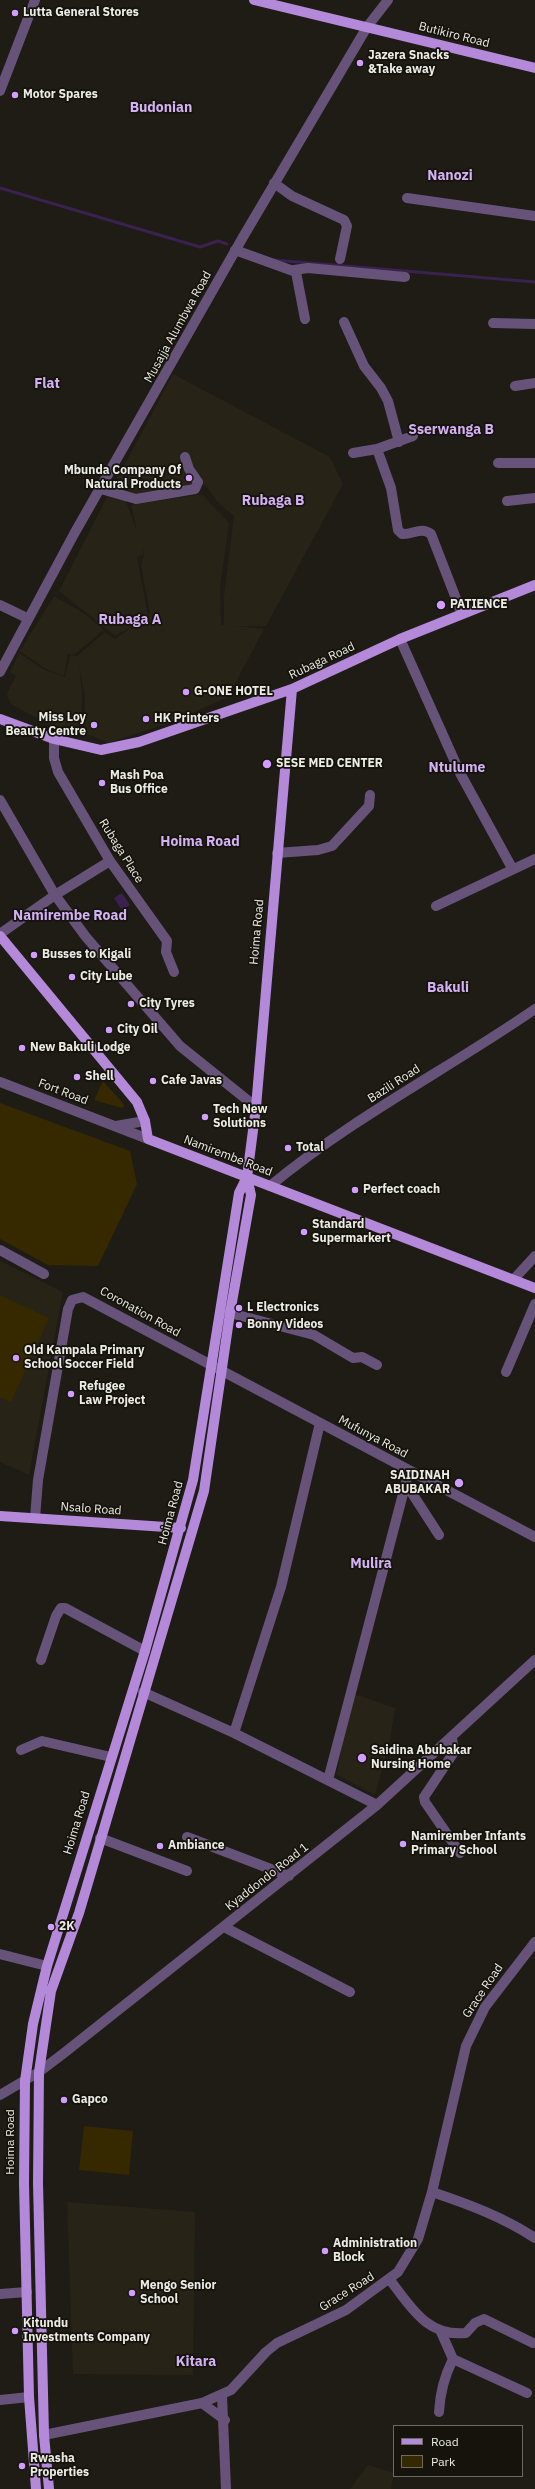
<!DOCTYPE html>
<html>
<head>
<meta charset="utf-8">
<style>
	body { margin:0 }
	#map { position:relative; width:535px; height:2489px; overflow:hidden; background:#1e1c15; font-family:"IBM Plex Sans",sans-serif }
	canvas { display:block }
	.legend { position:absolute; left:393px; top:2425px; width:130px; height:52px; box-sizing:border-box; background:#15130c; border:1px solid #6b6963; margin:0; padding:5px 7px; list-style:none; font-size:12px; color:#ecebe6 }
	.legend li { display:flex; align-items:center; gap:8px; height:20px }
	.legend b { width:20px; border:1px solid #6b6963 }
</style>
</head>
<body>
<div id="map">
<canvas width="535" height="2489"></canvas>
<ul class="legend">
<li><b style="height:5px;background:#b489da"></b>Road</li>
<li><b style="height:11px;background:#362900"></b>Park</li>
</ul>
</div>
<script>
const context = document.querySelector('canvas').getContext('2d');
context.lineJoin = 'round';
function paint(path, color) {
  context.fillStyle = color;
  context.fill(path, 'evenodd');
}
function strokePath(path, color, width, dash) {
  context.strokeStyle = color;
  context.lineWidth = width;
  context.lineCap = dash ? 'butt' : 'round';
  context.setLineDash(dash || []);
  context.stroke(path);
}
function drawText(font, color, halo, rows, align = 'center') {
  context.font = font + ' "IBM Plex Sans",sans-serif';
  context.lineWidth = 3.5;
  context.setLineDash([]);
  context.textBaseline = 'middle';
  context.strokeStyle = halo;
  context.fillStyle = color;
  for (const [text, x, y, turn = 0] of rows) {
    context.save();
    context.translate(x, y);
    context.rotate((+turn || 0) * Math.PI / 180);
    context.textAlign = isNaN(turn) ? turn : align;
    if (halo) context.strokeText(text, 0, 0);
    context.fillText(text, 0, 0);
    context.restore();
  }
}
const built = new Path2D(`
	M173 374 330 457 343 484 266 626H235L264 629 228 697 172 722 108 743 85 733V697L79 666 82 692 81 730 52 726 11 704 7 694 16 676 10 672 19 653 43 669 65 677 70 655 77 656 105 632 115 639 133 626 115 636 59 591 108 495 125 499 137 531 131 505 202 494 229 523 220 587 221 625H224V596L234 516 218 503 205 485 142 497 111 490ZM142 547 144 554 141 565 150 614 148 616 137 557 143 555Z
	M54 596 85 614 104 630 75 654H68L64 676 44 668 20 651Z
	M0 1261 63 1292 29 1475 0 1462Z
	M354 1694 395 1708 390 1740 375 1795 337 1775 343 1735Z
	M67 2202 195 2212 193 2375 73 2374Z
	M368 2465 394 2473 391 2489H350Z`);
const green = new Path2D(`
	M103 1081 122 1102 124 1106 122 1108 94 1100Z
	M0 1103 130 1151 137 1184 98 1266 48 1265 0 1239Z
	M0 1295 49 1318 11 1402 0 1397Z
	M84 2126 133 2131 129 2175 79 2170Z`);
const water = new Path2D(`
	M122 893 130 905 122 910 114 898Z`);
const stream = new Path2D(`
	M0 188 200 247 218 241 227 244
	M274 260 535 282`);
const minor = new Path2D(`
	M0 91 35 0
	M274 183 292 196 344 220 347 226 340 259
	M407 198 535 216
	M235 250 296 272 305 319
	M294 270 308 268 405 277
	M344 322 364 366 381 388 388 401 399 442
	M493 323 535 324
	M515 386 535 383
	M377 449 391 488 398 530 402 534C413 535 421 526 431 534L462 614
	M353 453 377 449 413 436
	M498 463H535
	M101 489 136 499 195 489 198 482 189 469 185 457
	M507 501 535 498
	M0 605 27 618
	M400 639 460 773 512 868
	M0 672 74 534 243 237 367 27 388 0
	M54 739V758L58 772 110 861 167 941 166 952 174 972
	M0 800 55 895 86 937 180 1046 256 1107
	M277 853 318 850 332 846 369 806 370 795
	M436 906 535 859
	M0 934 55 895 110 861
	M0 1082 148 1139
	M116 1126 145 1121
	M270 1186C352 1118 448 1069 535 1009
	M0 1250 44 1274
	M514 1279 535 1256
	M230 1313 314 1335 353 1358 362 1357 377 1365
	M506 1372 535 1304
	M406 1484 439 1535
	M35 1518 38 1480 68 1309 72 1300 83 1297 535 1537
	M41 1660 56 1616 61 1608H65L145 1651
	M143 1692 234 1733 377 1805
	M234 1733 281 1587 320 1423
	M452 1738 454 1752 424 1797 425 1802 460 1853
	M21 1750 42 1741 111 1757
	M328 1780 409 1471
	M187 1837 289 1876
	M100 1838 187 1871
	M224 1927 350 1992
	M0 1954 47 1966
	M0 2095 39 2072 64 2053 377 1805 535 1660
	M432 2192C468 2204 503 2217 535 2238
	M390 2280C411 2307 427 2337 466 2333L475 2323 484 2319 533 2343
	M0 2294 27 2292
	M441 2332 453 2359
	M222 2396 226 2489
	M0 2400 29 2397
	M202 2403 225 2420
	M439 2412C440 2392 444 2377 453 2359L527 2393
	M44 2435 202 2403 231 2390 266 2352 277 2343 346 2310 398 2272 418 2239 432 2192 466 2046 485 2007 535 1942`);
const major = new Path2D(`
	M254 0 535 68
	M0 719 54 739 101 750 139 742 292 689 400 639 535 585
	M0 936 137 1102 145 1121 148 1139 535 1288
	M0 1516 181 1528
	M36 2489 29 2397 24 2183 25 2081 33 2024 47 1966 145 1651 193 1480 239 1193 247 1177
	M49 2489 44 2435 38 2183 39 2072 51 1991 79 1913 204 1491 230 1313 251 1195 247 1177 256 1107 292 689`);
const markers = [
	[15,13,4,"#d19dfe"],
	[360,63,4,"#d19dfe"],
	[15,95,4,"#d19dfe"],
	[189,478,4,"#d19dfe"],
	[441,605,5,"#d19dfe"],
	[186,692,4,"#d19dfe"],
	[146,719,4,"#d19dfe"],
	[94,725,4,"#d19dfe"],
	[267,764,5,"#d19dfe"],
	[102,783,4,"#d19dfe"],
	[34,955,4,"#d19dfe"],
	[72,977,4,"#d19dfe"],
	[131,1004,4,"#d19dfe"],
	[109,1030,4,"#d19dfe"],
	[22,1048,4,"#d19dfe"],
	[77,1077,4,"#d19dfe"],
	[153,1081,4,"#d19dfe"],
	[205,1117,4,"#d19dfe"],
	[288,1148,4,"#d19dfe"],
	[355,1190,4,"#d19dfe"],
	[304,1232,4,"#d19dfe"],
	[239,1308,4,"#d19dfe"],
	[239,1325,4,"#d19dfe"],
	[16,1358,4,"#d19dfe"],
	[71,1394,4,"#d19dfe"],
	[459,1483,5,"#d19dfe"],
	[362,1758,5,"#d19dfe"],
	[403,1844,4,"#d19dfe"],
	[160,1846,4,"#d19dfe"],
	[51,1927,4,"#d19dfe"],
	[64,2100,4,"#d19dfe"],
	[325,2251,4,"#d19dfe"],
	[132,2293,4,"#d19dfe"],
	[15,2331,4,"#d19dfe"],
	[22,2466,4,"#d19dfe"]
];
const poiNames = [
	["Lutta General Stores",23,13],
	["Jazera Snacks",368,56],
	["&Take away",368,70],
	["Motor Spares",23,95],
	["Mbunda Company Of",181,471,"right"],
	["Natural Products",181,485,"right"],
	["PATIENCE",450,605],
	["G-ONE HOTEL",194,692],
	["Miss Loy",86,718,"right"],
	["Beauty Centre",86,732,"right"],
	["HK Printers",154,719],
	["SESE MED CENTER",276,764],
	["Mash Poa",110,776],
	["Bus Office",110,790],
	["Busses to Kigali",42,955],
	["City Lube",80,977],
	["City Tyres",139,1004],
	["City Oil",117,1030],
	["New Bakuli Lodge",30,1048],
	["Shell",85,1077],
	["Cafe Javas",161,1081],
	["Tech New",213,1110],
	["Solutions",213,1124],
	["Total",296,1148],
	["Perfect coach",363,1190],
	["Standard",312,1225],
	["Supermarkert",312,1239],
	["L Electronics",247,1308],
	["Bonny Videos",247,1325],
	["Old Kampala Primary",24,1351],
	["School Soccer Field",24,1365],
	["Refugee",79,1387],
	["Law Project",79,1401],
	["SAIDINAH",450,1476,"right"],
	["ABUBAKAR",450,1490,"right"],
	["Saidina Abubakar",371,1751],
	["Nursing Home",371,1765],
	["Namirember Infants",411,1837],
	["Primary School",411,1851],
	["Ambiance",168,1846],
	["2K",59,1927],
	["Gapco",72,2100],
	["Administration",333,2244],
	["Block",333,2258],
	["Mengo Senior",140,2286],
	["School",140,2300],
	["Kitundu",23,2324],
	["Investments Company",23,2338],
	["Rwasha",30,2459],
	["Properties",30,2473]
];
const streetNames = [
	["Butikiro Road",454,35,14],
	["Musajja Alumbwa Road",178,327,-61],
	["Rubaga Road",322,661,-25],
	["Rubaga Place",121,851,58],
	["Hoima Road",257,932,-85],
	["Bazili Road",394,1084,-33],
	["Fort Road",63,1092,21],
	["Namirembe Road",228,1156,21],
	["Coronation Road",140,1312,29],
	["Mufunya Road",373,1437,28],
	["Nsalo Road",91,1509,4],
	["Hoima Road",171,1513,-75],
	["Hoima Road",77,1823,-73],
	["Kyaddondo Road 1",267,1877,-38],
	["Grace Road",483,1991,-56],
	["Hoima Road",11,2142,-90],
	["Grace Road",347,2292,-32]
];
const quarterNames = [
	["Budonian",161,108],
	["Nanozi",450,176],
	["Flat",47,384],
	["Sserwanga B",451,430],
	["Rubaga B",273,501],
	["Rubaga A",130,620],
	["Ntulume",457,768],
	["Hoima Road",200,842],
	["Namirembe Road",70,916],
	["Bakuli",448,988],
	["Mulira",371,1564],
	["Kitara",196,2362]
];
paint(built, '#272317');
paint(green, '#362900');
paint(water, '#3b2150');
strokePath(stream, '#3b2150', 3);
strokePath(minor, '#67537a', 10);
strokePath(major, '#b489da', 10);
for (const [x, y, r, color] of markers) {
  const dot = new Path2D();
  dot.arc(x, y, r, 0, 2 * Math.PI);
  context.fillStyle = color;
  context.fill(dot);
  strokePath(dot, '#15130c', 1.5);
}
drawText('bold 12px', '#ecebe6', '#15130c', poiNames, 'left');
drawText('12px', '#ecebe6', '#15130c', streetNames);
drawText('bold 14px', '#d4b1f5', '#15130c', quarterNames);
</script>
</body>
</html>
